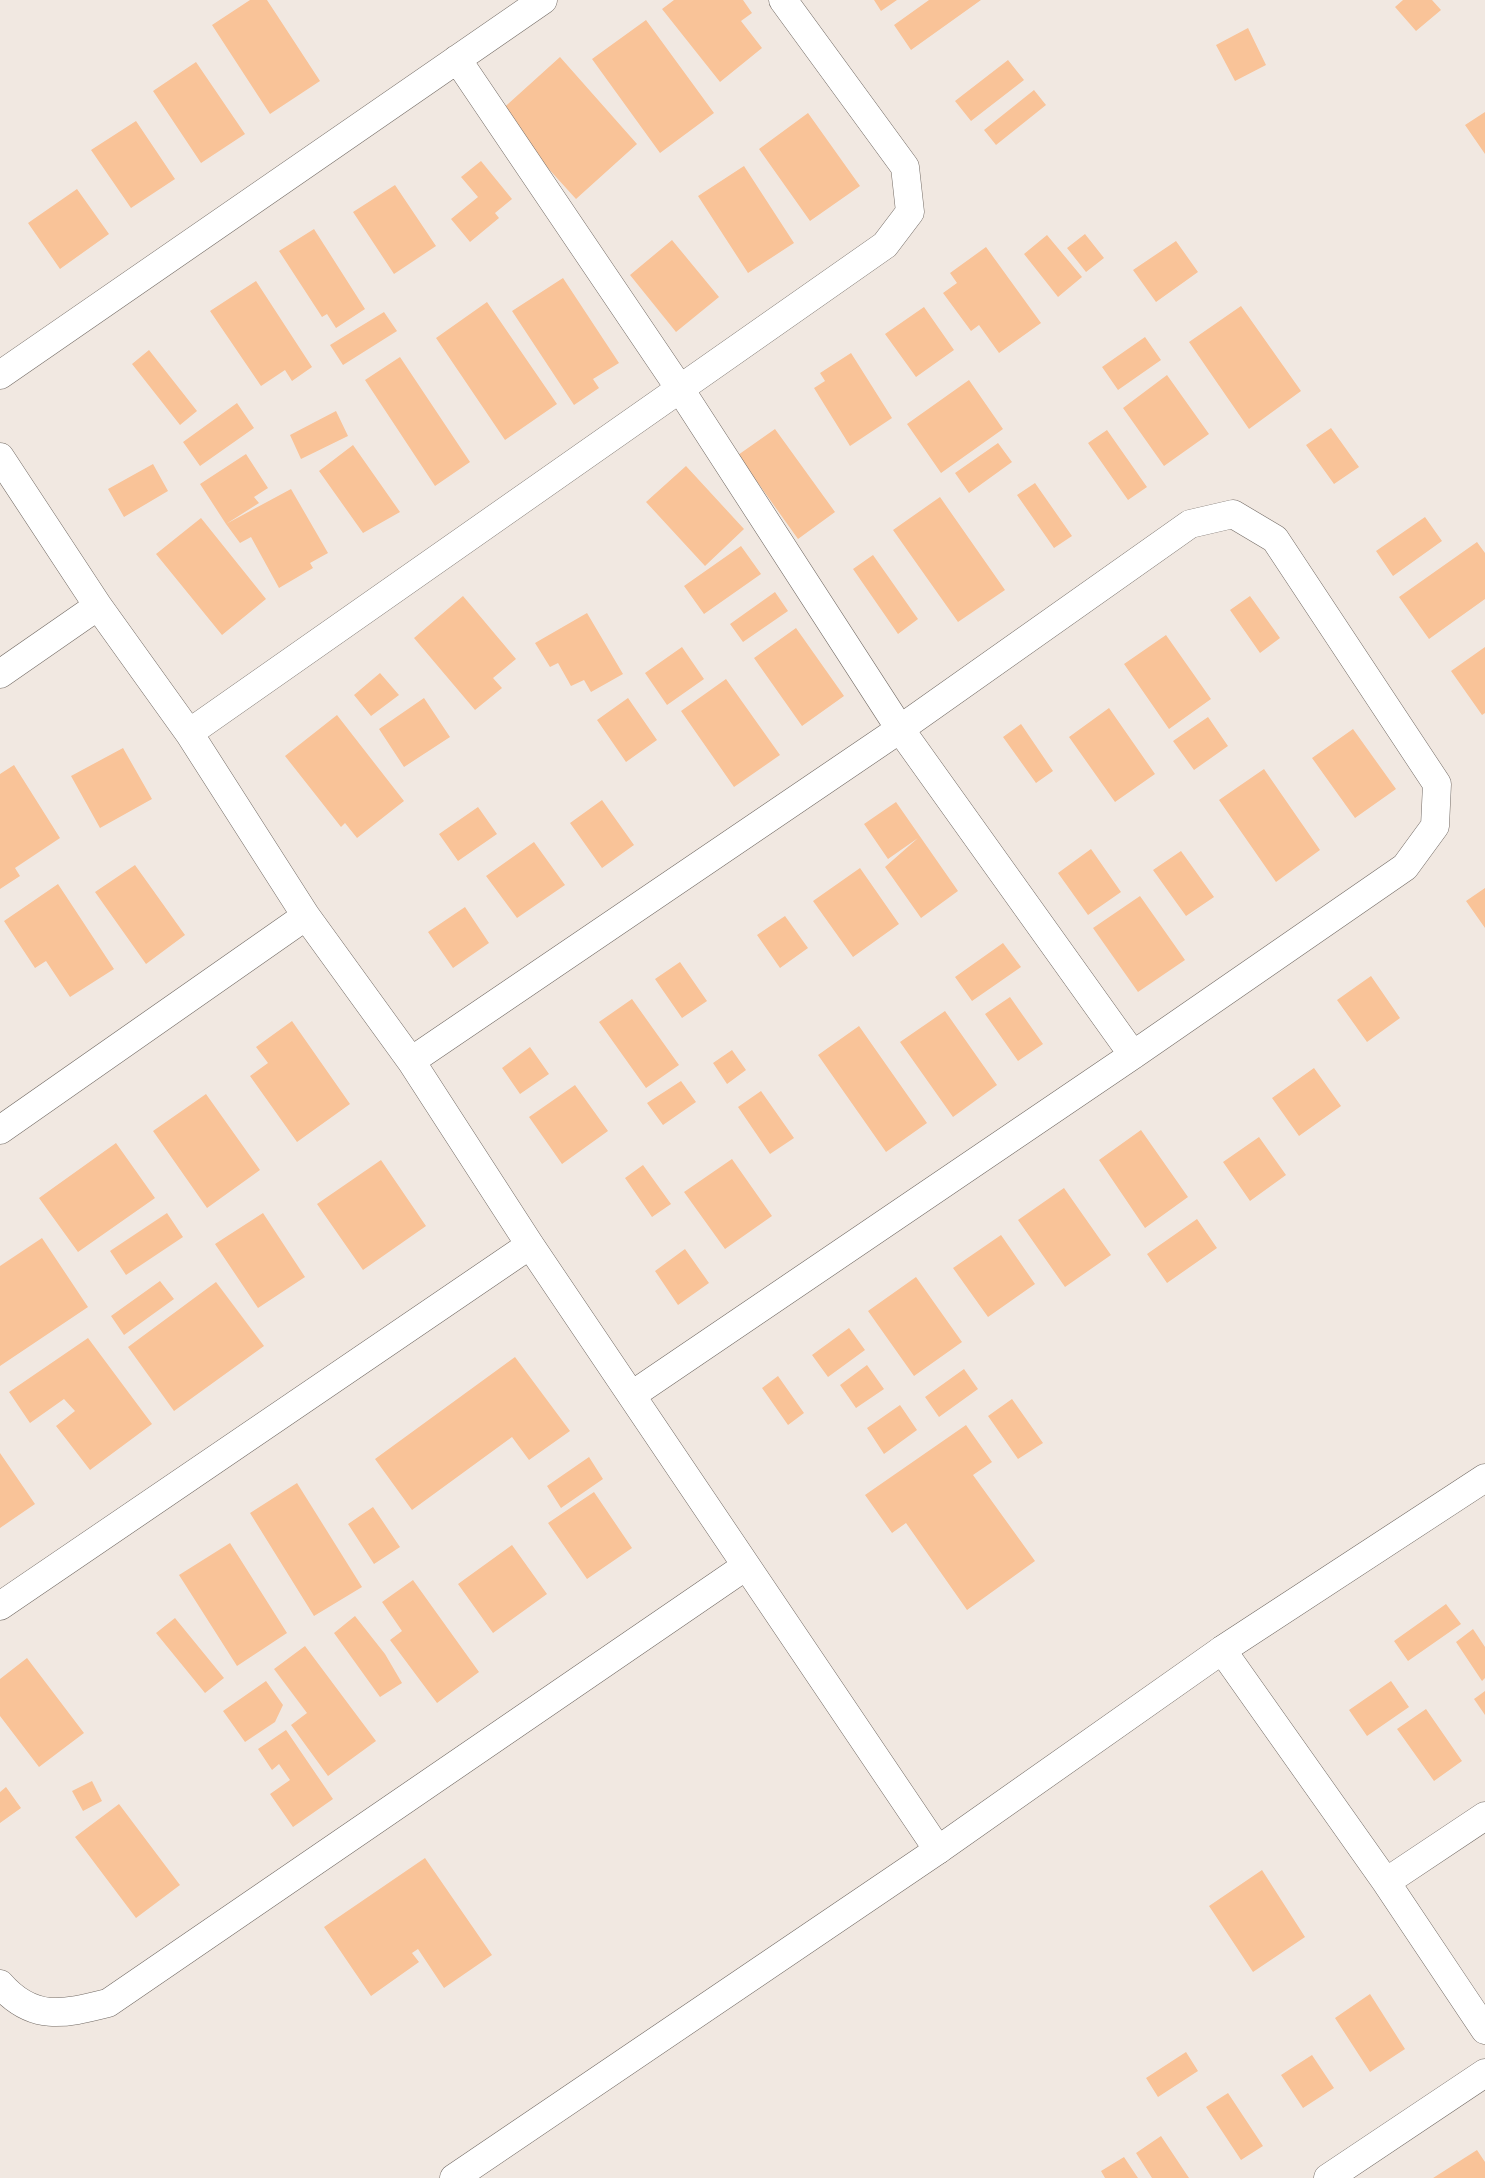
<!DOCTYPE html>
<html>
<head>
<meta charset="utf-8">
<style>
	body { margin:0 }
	canvas { display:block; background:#f1e8e1 }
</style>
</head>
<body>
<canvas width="1485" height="2178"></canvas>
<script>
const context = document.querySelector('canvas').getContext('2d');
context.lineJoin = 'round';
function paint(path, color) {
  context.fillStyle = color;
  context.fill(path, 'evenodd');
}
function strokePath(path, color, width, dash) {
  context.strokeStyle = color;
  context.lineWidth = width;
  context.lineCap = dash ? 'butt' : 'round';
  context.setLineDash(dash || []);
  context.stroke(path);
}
const building = new Path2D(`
	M250 0H267L320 81 270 114 212 25Z
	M674 0H743L752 13 741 21 762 48 720 82 662 9Z
	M874 0H897L881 11Z
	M929 0H981L911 50 894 25Z
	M1403 0H1432L1441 10 1416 31 1395 7Z
	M646 20 714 113 660 153 592 59Z
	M1248 28 1266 65 1235 81 1216 45Z
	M560 57 637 144 576 199 498 113Z
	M1008 60 1024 80 971 121 955 101Z
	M196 62 245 134 201 163 153 91Z
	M1034 90 1046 105 996 145 984 130Z
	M1485 112V154L1465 125Z
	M808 113 860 186 810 221 759 149Z
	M136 121 175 179 131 208 91 150Z
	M481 161 512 199 495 213 499 218 470 242 451 219 478 197 461 177Z
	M744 166 794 243 748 273 698 196Z
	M395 185 436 246 394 274 353 212Z
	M77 189 109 234 60 269 28 223Z
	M314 229 365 309 336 328 327 314 322 317 279 251Z
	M1085 234 1104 258 1086 272 1067 248Z
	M1047 235 1082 277 1058 297 1024 254Z
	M672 240 719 297 676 332 630 275Z
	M1176 241 1198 272 1156 302 1133 270Z
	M986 247 1041 323 999 353 979 325 971 331 943 293 957 283 950 273Z
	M563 278 619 363 593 379 599 388 574 405 512 311Z
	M256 281 312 367 292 381 285 370 261 386 210 311Z
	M487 302 557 404 505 440 436 338Z
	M1241 306 1301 391 1249 429 1189 342Z
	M924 307 954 350 916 377 885 334Z
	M384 312 397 331 343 365 330 345Z
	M1145 337 1161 360 1118 390 1102 367Z
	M149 350 197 411 180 425 132 364Z
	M851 353 892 418 850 446 814 388 825 381 820 373Z
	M400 357 470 462 435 486 365 380Z
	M1167 375 1209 434 1164 466 1123 408Z
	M969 380 1003 429 941 473 907 424Z
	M237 403 254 428 200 466 183 442Z
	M336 411 348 436 301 459 290 435Z
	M1331 428 1359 467 1334 484 1306 445Z
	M775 429 835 512 798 539 738 455Z
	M1107 430 1147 487 1128 500 1088 443Z
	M998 443 1012 462 969 493 955 473Z
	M353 445 400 512 363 533 319 471Z
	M246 454 268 488 254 497 259 503 226 524 200 484Z
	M153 464 168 491 124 517 108 489Z
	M686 466 744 529 705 566 646 502Z
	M1035 483 1072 536 1054 548 1017 495Z
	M291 489 328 553 310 563 313 568 279 588 251 537 240 543 226 524Z
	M940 497 1005 590 958 622 893 530Z
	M1425 517 1442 541 1393 576 1376 551Z
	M201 518 266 599 222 635 156 554Z
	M1477 542 1485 553V599L1429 639 1399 597Z
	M741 546 761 574 704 614 684 586Z
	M873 555 918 619 898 634 853 569Z
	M775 592 788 611 743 642 730 624Z
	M463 596 516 659 493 678 502 688 475 710 414 638Z
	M1250 596 1280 638 1260 653 1230 610Z
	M587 613 623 674 591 692 584 680 571 686 558 663 550 667 535 643Z
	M796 628 844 696 802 726 754 658Z
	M1166 635 1211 699 1169 729 1124 664Z
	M682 647 704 679 667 705 645 673Z
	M1485 647V713L1482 715 1451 671Z
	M380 673 399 695 371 716 354 695Z
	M726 679 780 755 734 787 681 711Z
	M424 698 450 737 404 767 379 729Z
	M628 698 657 740 626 762 597 720Z
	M1109 708 1155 774 1115 802 1069 737Z
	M337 715 404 801 357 838 345 823 341 827 285 756Z
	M1208 717 1228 746 1194 770 1173 741Z
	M1021 724 1053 771 1036 783 1003 737Z
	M1353 729 1396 789 1355 818 1312 758Z
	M123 748 152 799 100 828 71 776Z
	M14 765 60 838 15 868 20 876 0 889V774Z
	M1264 769 1320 850 1276 882 1219 800Z
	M602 800 634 845 602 868 570 823Z
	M896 802 958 891 921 918 885 867 918 838 888 859 864 824Z
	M478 807 497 834 458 861 439 834Z
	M534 842 565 885 517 918 486 876Z
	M1091 849 1121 892 1088 915 1058 873Z
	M1181 851 1214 897 1186 916 1153 870Z
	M135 865 185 935 146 964 95 892Z
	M860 868 899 924 853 957 813 901Z
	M58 884 114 969 70 997 46 961 35 968 4 921Z
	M1485 888V928L1466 901Z
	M1140 896 1185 960 1138 992 1093 928Z
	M465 907 489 943 453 968 428 932Z
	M785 916 808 948 780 968 757 935Z
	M1003 943 1021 967 972 1001 955 977Z
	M680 962 707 1001 682 1018 655 979Z
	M1371 976 1400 1018 1367 1042 1337 1000Z
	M1010 997 1043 1044 1018 1061 985 1014Z
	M632 999 679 1065 646 1088 599 1022Z
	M945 1011 997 1085 953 1117 900 1042Z
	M292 1021 350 1104 297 1142 250 1076 268 1063 256 1047Z
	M859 1026 927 1123 886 1152 818 1055Z
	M530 1047 549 1074 520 1094 502 1068Z
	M732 1050 746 1070 727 1084 713 1063Z
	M1314 1068 1341 1106 1299 1136 1272 1098Z
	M681 1081 696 1102 663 1125 647 1103Z
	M575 1085 608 1131 562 1164 529 1117Z
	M761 1091 794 1138 770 1154 738 1107Z
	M206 1094 260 1170 207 1208 153 1131Z
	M1141 1130 1188 1197 1145 1228 1099 1160Z
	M1259 1137 1286 1175 1250 1201 1223 1162Z
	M116 1143 155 1198 78 1252 39 1198Z
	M732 1159 772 1216 725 1249 684 1192Z
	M381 1160 426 1226 363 1270 317 1204Z
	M643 1165 671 1204 652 1217 625 1178Z
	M1064 1188 1111 1255 1065 1287 1018 1220Z
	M167 1213 183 1237 126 1275 110 1251Z
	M263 1213 305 1277 258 1308 215 1244Z
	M1197 1219 1217 1248 1167 1283 1147 1254Z
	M1001 1235 1035 1284 988 1317 953 1268Z
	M42 1238 88 1307 0 1366V1266Z
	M685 1249 709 1283 678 1305 655 1271Z
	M916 1277 962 1342 914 1376 868 1311Z
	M160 1281 174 1299 124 1335 111 1316Z
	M216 1282 264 1346 174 1411 128 1347Z
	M849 1328 865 1350 828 1377 812 1355Z
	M88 1338 152 1424 90 1470 56 1426 75 1411 64 1399 30 1423 9 1392Z
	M515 1357 570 1431 529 1460 512 1437 412 1510 375 1459Z
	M867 1365 884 1389 856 1408 840 1385Z
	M964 1369 978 1389 939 1417 925 1397Z
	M778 1376 804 1413 788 1425 762 1388Z
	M1012 1399 1043 1443 1018 1459 988 1416Z
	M900 1405 917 1430 884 1454 867 1428Z
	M966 1425 992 1462 973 1475 1035 1561 967 1610 906 1523 892 1533 865 1495Z
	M0 1453 35 1504 0 1528Z
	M589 1457 603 1479 561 1508 547 1486Z
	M297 1483 362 1587 314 1616 250 1513Z
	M594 1492 632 1548 587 1579 548 1523Z
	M373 1507 400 1547 374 1564 348 1524Z
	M230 1543 287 1633 237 1666 179 1575Z
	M512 1545 547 1594 493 1633 458 1584Z
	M413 1580 479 1672 437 1703 390 1640 402 1631 382 1602Z
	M1446 1604 1461 1624 1408 1661 1394 1641Z
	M355 1616 385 1654 402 1683 380 1697 334 1633Z
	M175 1618 224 1678 205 1693 156 1633Z
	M1473 1629 1485 1647V1678L1482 1681 1456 1642Z
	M305 1646 376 1741 328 1776 291 1725 307 1713 274 1669Z
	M27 1658 84 1733 39 1767 0 1716V1679Z
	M266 1681 283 1705 275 1722 245 1742 223 1711Z
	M1391 1681 1409 1707 1367 1736 1349 1710Z
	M1485 1691V1715L1474 1699Z
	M1426 1709 1462 1761 1434 1781 1397 1729Z
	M286 1730 333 1799 293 1827 270 1794 290 1780 279 1764 272 1770 258 1749Z
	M92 1781 102 1801 83 1811 72 1791Z
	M6 1787 21 1808 0 1823V1792Z
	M119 1804 180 1885 136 1918 75 1837Z
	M425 1858 492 1955 444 1988 418 1949 412 1953 419 1962 371 1996 324 1927Z
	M1262 1870 1305 1937 1253 1972 1209 1906Z
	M1370 1994 1405 2049 1370 2072 1335 2018Z
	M1186 2052 1198 2071 1158 2097 1146 2078Z
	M1312 2055 1334 2088 1303 2108 1281 2075Z
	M1228 2093 1263 2146 1241 2160 1206 2107Z
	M1161 2136 1189 2178H1152L1136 2153Z
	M1477 2150 1485 2162V2178H1433Z
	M1124 2157 1138 2178H1105L1101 2171Z`);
const minor = new Path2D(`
	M457 59 680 389 900 729 1133 1055
	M0 375 543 0
	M0 457 98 606 189 733 306 916 411 1061 530 1245 938 1850
	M0 674 98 606
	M189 733 885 245 910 212 905 167 783 0
	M411 1061 900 729 1190 524 1233 514 1275 539 1437 784 1435 826 1405 867 1133 1055 632 1395
	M0 1130 306 916
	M0 1606 530 1245
	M1222 1650 1386 1882 1485 2030
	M1386 1882 1485 1816
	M0 1984C33 2022 64 2014 108 2003L746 1566
	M1328 2178 1485 2073`);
const tertiary = new Path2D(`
	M454 2178 938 1850 1222 1650 1485 1478`);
paint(building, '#f9c398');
strokePath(minor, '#726a64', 29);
strokePath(tertiary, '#726a64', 29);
strokePath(minor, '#fff', 28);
strokePath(tertiary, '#fff', 28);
</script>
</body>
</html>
